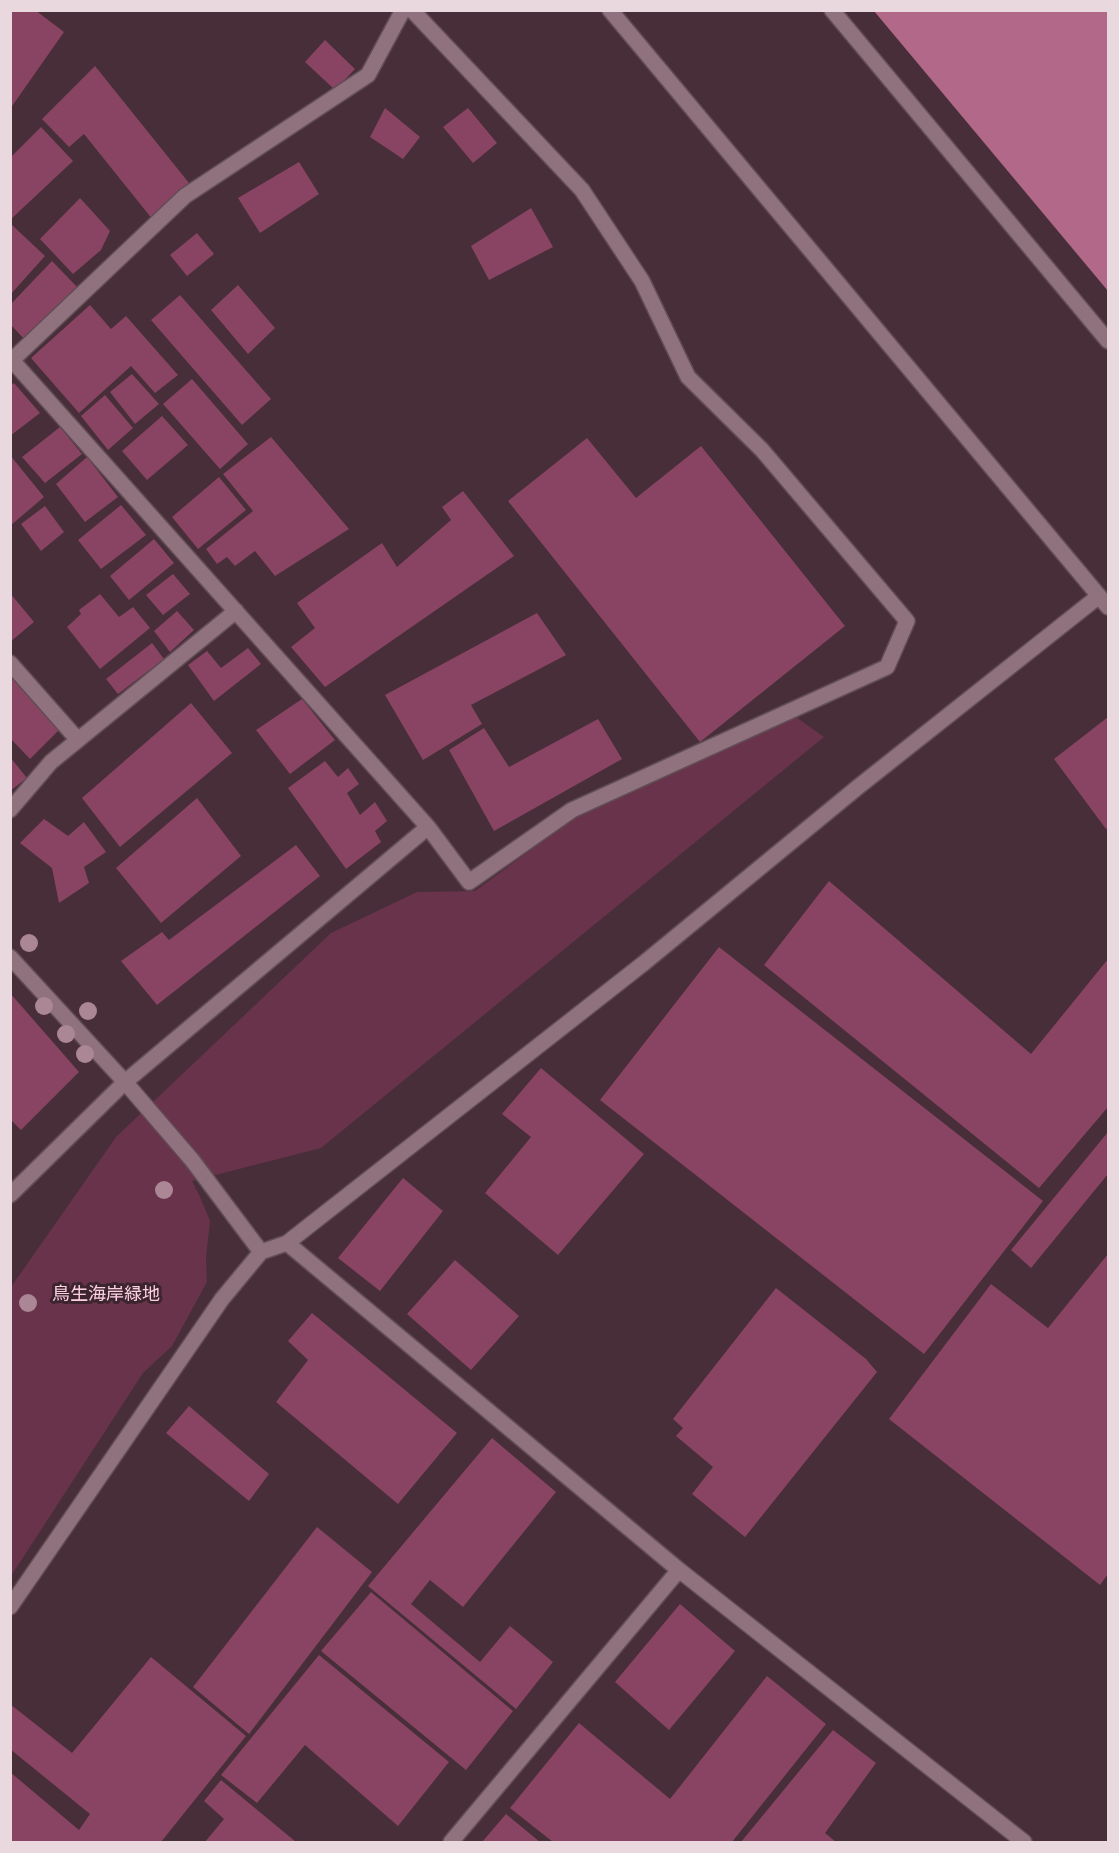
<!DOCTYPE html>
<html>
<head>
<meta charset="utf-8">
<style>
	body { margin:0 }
	#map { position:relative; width:1119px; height:1853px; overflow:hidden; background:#472e39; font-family:Raleway,sans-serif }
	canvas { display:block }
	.frame { position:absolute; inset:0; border:12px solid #e9d9df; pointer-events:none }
</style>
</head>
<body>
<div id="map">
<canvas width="1119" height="1853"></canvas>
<div class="frame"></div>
</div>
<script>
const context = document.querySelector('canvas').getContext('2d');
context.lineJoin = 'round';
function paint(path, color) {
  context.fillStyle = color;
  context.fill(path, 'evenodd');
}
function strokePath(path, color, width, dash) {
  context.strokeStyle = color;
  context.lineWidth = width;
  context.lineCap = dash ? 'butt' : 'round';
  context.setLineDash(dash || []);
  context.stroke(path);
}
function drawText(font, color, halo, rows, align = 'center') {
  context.font = font + ' Raleway,"Noto Sans JP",sans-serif';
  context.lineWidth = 6;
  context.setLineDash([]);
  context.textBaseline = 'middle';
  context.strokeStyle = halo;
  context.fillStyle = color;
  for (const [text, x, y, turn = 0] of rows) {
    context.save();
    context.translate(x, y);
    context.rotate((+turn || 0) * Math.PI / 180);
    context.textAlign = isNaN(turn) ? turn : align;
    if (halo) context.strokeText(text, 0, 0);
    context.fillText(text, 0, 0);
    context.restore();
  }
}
const green = new Path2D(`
	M793 715 824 737 321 1148 192 1181 201 1199 210 1221 206 1258 207 1282 172 1346 143 1373 11 1576V1287L116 1137 331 933 417 892 475 891 582 812Z`);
const water = new Path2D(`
	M874 11H1108V291Z`);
const building = new Path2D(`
	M10 10H35L64 32 10 109Z
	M325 40 355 69 335 90 305 62Z
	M95 66 189 183 153 220 84 134 69 147 42 119Z
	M385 108 420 137 403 159 370 137Z
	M468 108 497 143 473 163 443 127Z
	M41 127 73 161 10 220V158Z
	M299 162 319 194 260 233 238 198Z
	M80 198 110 231 101 250 73 274 40 239Z
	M531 208 553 247 489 280 471 246Z
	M12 225 45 256 10 295V226Z
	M197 233 214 254 187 276 170 255Z
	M52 261 79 289 26 341 10 324V305Z
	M238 285 275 328 248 354 211 310Z
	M180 295 271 399 242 425 151 320Z
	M90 305 111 329 126 316 178 375 155 393 131 366 79 413 31 358Z
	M132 374 159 404 135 424 110 392Z
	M192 379 248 444 220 469 163 404Z
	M14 383 40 413 10 436V386Z
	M105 395 133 428 108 450 81 416Z
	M162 416 188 445 147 480 122 451Z
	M60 427 82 454 45 483 22 457Z
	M271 437 349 529 275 576 255 551 235 566 227 557 217 564 206 549 253 511 223 474Z
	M587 438 636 498 701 446 845 626 700 742 508 501Z
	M10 455 44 497 10 526Z
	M87 457 118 497 85 522 56 484Z
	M219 477 246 510 198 549 172 517Z
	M463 491 514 556 325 687 291 647 315 628 297 603 382 543 397 567 451 520 442 507Z
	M121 505 146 535 101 569 78 540Z
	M45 506 64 532 41 551 21 524Z
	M154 539 174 563 129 600 110 576Z
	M173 574 190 594 163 615 146 595Z
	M10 593 34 622 10 642Z
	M100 594 119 617 133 607 150 628 100 669 67 627 81 614 79 610Z
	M177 611 194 630 170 652 154 631Z
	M537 613 566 655 471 705 482 724 423 760 385 695Z
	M152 643 164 659 118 694 106 679Z
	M248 648 261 664 214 701 188 665 207 651 221 668Z
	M10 672 60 729 30 759 10 738Z
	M302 699 335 740 290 774 256 730Z
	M191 703 232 753 120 847 82 798Z
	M1108 717V827L1106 829 1054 759Z
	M598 719 622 759 494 831 449 750 484 728 509 767Z
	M10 757 27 778 10 791Z
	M325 761 338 777 348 768 359 784 347 793 360 815 375 802 387 821 375 831 381 842 346 869 288 788Z
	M197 798 241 856 161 923 116 868Z
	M44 819 68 836 84 822 106 852 84 867 89 883 59 903 52 868 20 843Z
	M296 845 320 876 157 1005 121 961 162 932 169 940Z
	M829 881 1031 1054 1108 959V1107L1039 1188 764 965Z
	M719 947 1043 1201 924 1354 600 1100Z
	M10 993 79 1072 21 1130 10 1119Z
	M541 1068 644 1154 558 1255 485 1193 531 1137 502 1114Z
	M1108 1132V1174L1031 1268 1011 1250Z
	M403 1178 443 1211 380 1291 338 1258Z
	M1108 1254V1574L1100 1585 889 1419 991 1284 1048 1328Z
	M455 1260 519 1316 471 1370 407 1314Z
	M776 1288 866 1359 877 1372 745 1537 692 1494 713 1467 676 1436 683 1428 673 1419Z
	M312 1313 457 1433 398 1504 276 1402 308 1360 288 1341Z
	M189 1406 269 1474 249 1501 166 1433Z
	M492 1438 556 1492 463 1607 430 1580 411 1604 480 1662 510 1626 553 1662 516 1709 368 1586Z
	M317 1527 372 1572 249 1734 193 1687Z
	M371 1592 513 1711 466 1770 321 1651Z
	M680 1604 735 1651 669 1730 615 1682Z
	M319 1655 449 1762 398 1826 305 1745 257 1803 221 1775Z
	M151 1657 246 1736 161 1842H12L10 1772 79 1830 90 1814 10 1749V1704L72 1753Z
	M767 1676 826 1724 732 1842H553L510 1808 579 1723 670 1799Z
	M833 1730 876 1763 825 1833 836 1842H741Z
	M221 1780 296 1842H205L224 1819 204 1801Z
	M506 1814 540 1842H482Z`);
const street = new Path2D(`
	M610 10 1099 596
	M832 10 1108 341
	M10 358 428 827 469 882 572 810 887 667 907 621 762 450 688 377 642 281 582 190 412 10
	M10 362 185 196 368 75 403 10
	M10 663 78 740
	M10 810 51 762 236 611
	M10 1195 125 1082 428 827`);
const secondary = new Path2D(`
	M10 957 125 1082 192 1160 261 1252
	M287 1243 679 1570 1024 1842
	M10 1607 222 1299 261 1252 287 1243 644 963 858 787 1099 596 1108 607
	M451 1842 679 1570`);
const trees = [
	[29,943],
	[44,1006],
	[88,1011],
	[66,1034],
	[85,1054],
	[164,1190],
	[28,1303]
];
const parkNames = [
	["鳥生海岸緑地",106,1295]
];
paint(green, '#68334b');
paint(water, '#b26888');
paint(building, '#894463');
strokePath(street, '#624d55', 18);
strokePath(secondary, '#624d55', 18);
strokePath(street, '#8f727e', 15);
strokePath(secondary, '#8f727e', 15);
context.fillStyle = '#ab8795';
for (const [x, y] of trees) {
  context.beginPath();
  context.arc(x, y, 9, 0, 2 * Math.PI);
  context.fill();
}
drawText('18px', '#fcd0e1', '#3d252f', parkNames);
</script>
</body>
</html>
